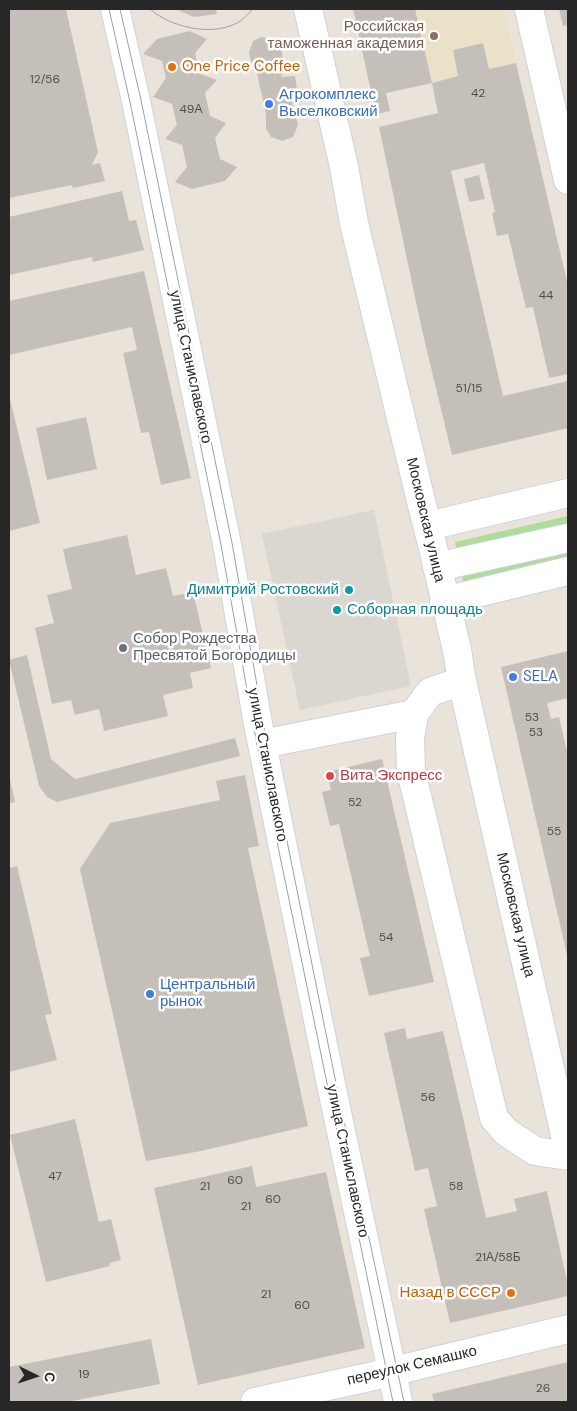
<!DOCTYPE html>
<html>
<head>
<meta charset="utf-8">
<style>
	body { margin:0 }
	#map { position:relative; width:577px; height:1411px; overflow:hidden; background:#e9e3d9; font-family:"DM Sans",sans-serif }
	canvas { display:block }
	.frame { position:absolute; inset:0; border:10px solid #272727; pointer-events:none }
	.north { position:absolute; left:10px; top:1351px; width:50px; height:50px; -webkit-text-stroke:4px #fff; paint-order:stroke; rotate:94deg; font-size:14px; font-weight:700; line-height:20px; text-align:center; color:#272727 }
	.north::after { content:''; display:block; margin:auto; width:18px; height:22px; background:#272727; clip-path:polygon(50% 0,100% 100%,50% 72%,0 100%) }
</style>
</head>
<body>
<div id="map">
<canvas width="577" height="1411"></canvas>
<div class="frame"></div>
<div class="north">С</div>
</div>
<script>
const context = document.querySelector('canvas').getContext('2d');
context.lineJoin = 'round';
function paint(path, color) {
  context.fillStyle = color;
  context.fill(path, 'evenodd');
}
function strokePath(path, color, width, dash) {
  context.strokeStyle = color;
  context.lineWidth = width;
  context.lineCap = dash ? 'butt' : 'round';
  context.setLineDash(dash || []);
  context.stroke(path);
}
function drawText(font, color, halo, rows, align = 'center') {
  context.font = font + ' "DM Sans",sans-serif';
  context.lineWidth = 5;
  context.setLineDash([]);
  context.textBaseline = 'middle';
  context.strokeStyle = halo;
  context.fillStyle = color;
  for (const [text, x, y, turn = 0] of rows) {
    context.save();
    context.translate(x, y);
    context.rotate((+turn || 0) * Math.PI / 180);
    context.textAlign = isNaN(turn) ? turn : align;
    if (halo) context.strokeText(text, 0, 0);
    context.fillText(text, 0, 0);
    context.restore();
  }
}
const education = new Path2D(`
	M353 9H503L516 63 373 96Z`);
const green = new Path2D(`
	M568 516V560L464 585 455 542Z`);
const plaza = new Path2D(`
	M374 510 411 686 300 710 262 534Z`);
const building = new Path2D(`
	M9 9H66L98 152 92 165 100 163 105 181 73 188 72 185 9 198Z
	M175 9H216L217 14 194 17Z
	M353 9H415L432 83 386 93 390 111 376 114Z
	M559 9H568V25L563 26Z
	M190 31 207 39 195 53 200 74 217 80 205 93 210 116 226 123 215 138 220 159 237 167 225 181 192 189 175 182 187 167 182 145 165 139 177 125 172 104 153 97 166 78 162 61 143 54 157 39Z
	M261 37 273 39 281 48 285 67 281 77 295 76 297 90 285 98 292 101 298 125 293 137 282 141 271 137 266 129V114L257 73 251 62 249 52 253 41Z
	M483 43 489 69 516 63 568 286V374L549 378 533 307 526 308 508 234 497 236 492 213 495 212 484 163 451 171 503 396 568 381V428L452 455 422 330 379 127 438 113 432 83 458 76 453 50Z
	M479 175 485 199 469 202 464 179Z
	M122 191 129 221 136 220 144 250 93 262 92 257 9 275V217Z
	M144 271 191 478 161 485 149 432 141 433 123 353 137 350 132 327 9 355V301Z
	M9 395 40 523 9 531Z
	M86 417 97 469 47 480 36 428Z
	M127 535 136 575 166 568 173 596 193 592 211 668 190 673 193 688 163 695 168 716 104 731 99 709 75 715 71 700 52 704 35 628 54 623 47 595 72 589 63 549Z
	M568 651V698L547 703 551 719 559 717 568 756 567 955 501 667Z
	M27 655 51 759 75 779 235 738 240 756 57 802 47 797 39 786 9 660Z
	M382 759 434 982 369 996 360 958 370 956 339 824 330 826 322 792 331 790 327 772Z
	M245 775 259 846 248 848 308 1126 201 1151 146 1161 80 869 110 823 220 800 216 781Z
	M9 776 15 802 9 803Z
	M17 866 52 1014 45 1015 57 1060 9 1072V868Z
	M405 1028 407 1039 443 1031 486 1218 517 1211 514 1199 547 1191 568 1285V1296L450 1323 424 1209 437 1206 428 1168 415 1171 384 1033Z
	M75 1119 99 1222 111 1219 121 1260 110 1263V1266L46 1282 10 1135Z
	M252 1166 256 1187 326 1172 365 1348 198 1385 154 1188Z
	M151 1339 160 1384 67 1402H9V1367Z
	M568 1362V1402H434L432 1394Z`);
const minor = new Path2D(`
	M115 9 136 101 227 544 258 724 332 1089 392 1371 398 1402
	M308 9 344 167 354 223 421 501 434 552 457 650 462 681 568 1148
	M529 9 568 180
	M428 526 568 493
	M437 567 568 538
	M444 601 568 571
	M462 681 430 692 414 714 410 738 411 771 494 1118 506 1132 535 1151 568 1156
	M262 744 414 714
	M255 1402 369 1377 568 1329`);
const tram = new Path2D(`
	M109 9 130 102 221 545 257 745 393 1402
	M120 9 141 100 232 543 267 742 337 1088 404 1402
	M150 9C170 27 210 36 235 24 242 21 248 14 253 9`);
const markers = [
	[434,36,5,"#8d6e63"],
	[172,67,5,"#e8710a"],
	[269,104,5,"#3f7fe0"],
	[349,590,5,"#0f9aa8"],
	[337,610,5,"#0f9aa8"],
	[123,648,5,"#6b7280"],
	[513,677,5,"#3f7fe0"],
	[330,776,5,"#e0444e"],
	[150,994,5,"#3f7fe0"],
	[511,1293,5,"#e8710a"]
];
const numberNames = [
	["12/56",45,80],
	["42",478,94],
	["49А",191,110],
	["44",546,296],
	["51/15",469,389],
	["53",532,718],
	["53",536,733],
	["52",355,803],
	["55",554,832],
	["54",386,938],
	["56",428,1098],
	["47",55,1177],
	["60",235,1181],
	["21",205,1187],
	["58",456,1187],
	["60",273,1200],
	["21",246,1207],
	["21А/58Б",498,1258],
	["21",266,1295],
	["60",302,1306],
	["19",84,1375],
	["26",543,1389]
];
const educationNames = [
	["Российская",424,27],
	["таможенная академия",424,44]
];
const foodNames = [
	["One Price Coffee",182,67],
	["Назад в СССР",501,1293,"right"]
];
const shopNames = [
	["Агрокомплекс",279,95],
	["Выселковский",279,112],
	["SELA",523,677],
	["Центральный",160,985],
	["рынок",160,1002]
];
const streetNames = [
	["улица Станиславского",190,367,78],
	["Московская улица",425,520,77],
	["улица Станиславского",267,765,79],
	["Московская улица",515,915,77],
	["улица Станиславского",347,1161,78],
	["переулок Семашко",412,1366,-13]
];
const cultureNames = [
	["Димитрий Ростовский",339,590],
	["Соборная площадь",347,610,"left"]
];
const worshipNames = [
	["Собор Рождества",133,639],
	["Пресвятой Богородицы",133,656]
];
const healthNames = [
	["Вита Экспресс",340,776]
];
paint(education, '#eae1c9');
paint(green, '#addd98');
paint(plaza, '#dad6d0');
paint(building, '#c4c0b9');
strokePath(minor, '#cfd1e0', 30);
strokePath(minor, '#fff', 28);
strokePath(tram, '#9d9fb1', 1);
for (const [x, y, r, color] of markers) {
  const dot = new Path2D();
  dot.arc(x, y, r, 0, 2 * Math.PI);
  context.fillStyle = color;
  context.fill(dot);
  strokePath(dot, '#fff', 2);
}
drawText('12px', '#4e4d4c', null, numberNames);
drawText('15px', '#785e54', '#fff', educationNames, 'right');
drawText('15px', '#c56008', '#fff', foodNames, 'left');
drawText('15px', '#366cbe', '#fff', shopNames, 'left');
drawText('15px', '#272727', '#fff', streetNames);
drawText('15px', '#0d838f', '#fff', cultureNames, 'right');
drawText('15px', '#5b616d', '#fff', worshipNames, 'left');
drawText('15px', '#be3a42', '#fff', healthNames, 'left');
</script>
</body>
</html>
